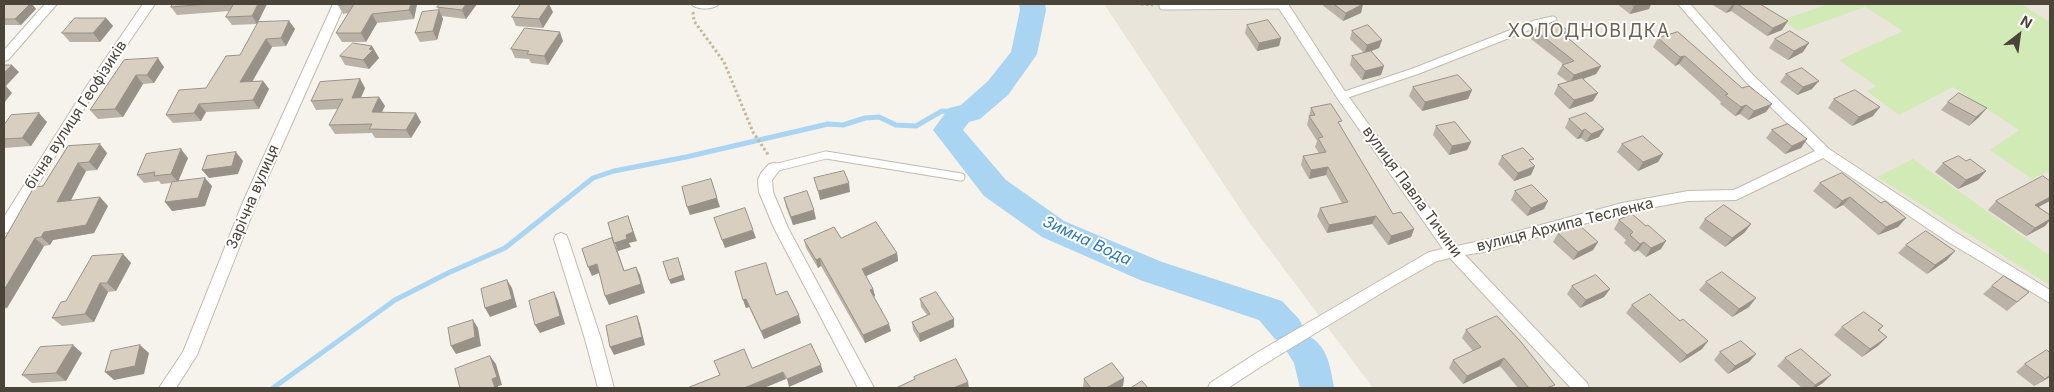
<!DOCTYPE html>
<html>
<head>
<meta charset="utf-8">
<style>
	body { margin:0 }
	#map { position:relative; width:2054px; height:392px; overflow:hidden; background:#f6f3ec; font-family:Inter,sans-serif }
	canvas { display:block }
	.frame { position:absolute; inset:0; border:5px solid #4b4439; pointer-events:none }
	.north { position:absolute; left:1994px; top:10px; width:50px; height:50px; -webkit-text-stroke:4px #fff; paint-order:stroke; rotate:30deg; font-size:14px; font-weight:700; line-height:20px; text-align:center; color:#4b4439 }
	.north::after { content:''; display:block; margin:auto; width:18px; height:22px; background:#4b4439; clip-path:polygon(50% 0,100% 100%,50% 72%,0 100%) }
</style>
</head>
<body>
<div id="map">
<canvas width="2054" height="392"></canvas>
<div class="frame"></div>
<div class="north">N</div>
</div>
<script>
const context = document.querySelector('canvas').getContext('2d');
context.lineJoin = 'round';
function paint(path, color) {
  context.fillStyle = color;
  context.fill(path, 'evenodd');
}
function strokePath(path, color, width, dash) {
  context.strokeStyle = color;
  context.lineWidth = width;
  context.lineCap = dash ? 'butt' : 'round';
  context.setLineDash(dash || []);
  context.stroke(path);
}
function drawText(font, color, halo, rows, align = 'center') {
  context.font = font + ' Inter,sans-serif';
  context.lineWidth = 4;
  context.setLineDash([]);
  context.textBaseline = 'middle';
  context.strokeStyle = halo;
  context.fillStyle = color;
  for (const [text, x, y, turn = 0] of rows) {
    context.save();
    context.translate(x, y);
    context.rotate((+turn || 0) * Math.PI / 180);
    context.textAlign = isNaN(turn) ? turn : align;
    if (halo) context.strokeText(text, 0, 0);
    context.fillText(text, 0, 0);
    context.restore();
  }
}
const residential = new Path2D(`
	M1104 4H2050V388H1373L1249 222Z`);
const green = new Path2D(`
	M1828 4H2021L2050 22V171L2032 179 1990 150 2019 130 1953 87 1899 115 1867 91 1876 86 1839 60 1903 31 1865 7 1798 31 1783 20Z
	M1913 159 2050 256V285L1877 177Z`);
const stream = new Path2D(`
	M273 388 395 300 448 273 505 248 593 178 614 171 686 157 828 124 843 125 865 118 879 117 896 125 916 126 942 111 970 112`);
const river = new Path2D(`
	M1019 4H1045L1046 10 1037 54 1033 60 1008 95 980 119 969 122 963 130 1006 180 1064 221 1162 262 1282 301 1299 319 1304 329 1302 333C1327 342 1330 364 1334 388H1300L1294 363 1284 347 1286 343 1275 339 1259 320 1140 280 1042 237 984 196 933 130 949 108 961 105 988 81 1011 52 1020 10Z`);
const path = new Path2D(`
	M1141 4 1153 5
	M693 12 694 21 724 62 753 132 769 156`);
const service = new Path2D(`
	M1163 6 1283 5
	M1342 96 1416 71 1535 24 1553 20
	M774 168 826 155 961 177`);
const minor = new Path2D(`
	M45 4H57L8 60 4 61V50Z
	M143 4H155L94 93 9 232 4 233V217L86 87Z
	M333 4H345L257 202 197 355 176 388H159L183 352 243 202Z
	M691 4H719C713 10 697 10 691 4Z
	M1276 4H1288L1346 93 1457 246 1489 239 1622 203 1688 191 1734 190 1815 151 1745 81 1678 4H1690L1753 75 1829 149 1955 232 2050 290V303L1945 240 1823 158 1736 200 1688 201 1622 213 1489 251 1465 255 1587 383 1589 388H1571L1450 258 1437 261 1393 286 1268 362 1228 388H1208L1210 383 1258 352 1429 252 1443 249 1338 99Z
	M774 163 779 164 781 168 772 180 773 192 788 228 874 388H858L774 228 759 192 758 180 761 173 769 164Z
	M561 233 566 235 568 239 601 339 614 388H598L585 339 554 239 556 235Z`);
const wall = new Path2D(`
	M4 4H32L36 9 21 25H4Z
	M173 4H267L257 24 232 25 226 17 230 11 177 15 171 7Z
	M338 4H417L414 19 377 23 366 42H342L336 33 348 13 343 14 338 5Z
	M477 4 466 19 442 16 443 19 437 40 420 42 415 33 439 10 437 7Z
	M1317 4H1363L1361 13 1343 21 1321 4 1319 5Z
	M1617 4H1651L1649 9 1630 14Z
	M1711 4H1760L1782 30 1767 36 1731 11 1726 13Z
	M553 12 543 28 516 26 512 17Z
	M106 18 113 26 100 42H70L62 33Z
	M289 21 295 29 286 46 272 47 252 81H263L269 89 259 109 206 112 201 121 173 123 166 115 206 88 240 55Z
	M1247 25 1281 38 1279 46 1257 51 1245 33Z
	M1535 30 1565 36 1601 66 1596 74 1583 79 1593 101 1569 109 1554 94 1558 85 1568 82 1557 74 1562 65 1563 64 1531 39Z
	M1352 31 1382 40 1379 48 1371 51 1381 75 1362 80 1350 65 1352 56 1364 53 1350 39Z
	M1678 32 1766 112 1748 120 1740 114 1735 116 1720 104 1721 102 1679 64 1675 66 1653 47 1658 38Z
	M1775 39 1803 52 1788 60 1769 48Z
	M563 41 548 65 531 63 529 59 515 58 511 49Z
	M372 46 379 58 369 69 345 65 340 56Z
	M124 60 164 67 154 83 143 84 123 117 98 119 90 110Z
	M1786 74 1812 89 1797 95 1780 82Z
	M360 79 365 88 361 98 379 97 385 106 382 112 421 122 411 138H375L372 133 335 134 329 125 338 109 316 110 311 101Z
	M1413 87 1472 90 1468 99 1422 111 1409 96Z
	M1834 99 1873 116 1852 126 1828 108Z
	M1948 102 1987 108 1979 117 1969 126 1941 110Z
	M1311 108 1340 127 1393 214 1414 229 1411 237 1388 245 1372 224 1327 233 1317 216 1320 208 1342 203 1326 175 1309 179 1301 165 1303 156 1319 153 1315 147 1317 141 1307 125Z
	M1569 119 1604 129 1599 137 1586 142 1581 138 1577 139 1565 128Z
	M47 122 31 146 4 148V125Z
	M1436 126 1471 142 1467 150 1449 155 1433 135Z
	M1772 130 1807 139 1801 148 1785 154 1766 138Z
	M1622 144 1663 154 1658 162 1638 171 1617 152Z
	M68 146 107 153 97 170 86 171 70 201 108 206 94 233 53 240 50 245 44 246 7 308 4 309V240L43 186Z
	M1502 156 1532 163 1531 175 1514 181 1498 164Z
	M188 158 178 181 212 186 205 206 172 211V183L161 184 159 181 144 183 137 175Z
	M1966 161 1986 171 1978 180 1958 189 1935 172 1943 163Z
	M1820 183 1881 203 1906 218 1898 227 1878 235 1843 205 1835 209 1813 191Z
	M1515 191 1544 209 1527 216 1511 200Z
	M784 198 816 219 793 225 786 207Z
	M1996 201 2039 207 2050 215V220L2045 226 2026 236 1988 210Z
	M1705 219 1751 224 1744 233 1725 247 1699 228Z
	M1619 220 1661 249 1646 257 1638 250 1634 252 1624 243 1626 240 1614 229Z
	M1558 233 1598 242 1593 250 1573 260 1553 242Z
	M841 238 897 253 898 261 866 276 873 289 875 296 874 297 891 331 865 343 821 266 818 268 806 248 804 240Z
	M1906 245 1947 260 1927 274 1898 253Z
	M123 254 131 263 116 291 108 292 94 322 62 326 52 318 66 301Z
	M735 272 776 295 801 323 764 339 749 307 746 308Z
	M1706 282 1749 307 1732 317 1699 290Z
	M1572 286 1610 289 1604 297 1580 308 1567 294Z
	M1992 286 2029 292 2007 311 1983 294Z
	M920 299 954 319V327L920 342 913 330 912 322 927 315 921 307Z
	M1632 305 1680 321 1708 341 1702 349 1680 363 1626 313Z
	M1883 326 1879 331V345L1862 357 1834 335 1842 327Z
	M1466 330 1552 388H1518L1500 366 1463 384 1449 368 1453 360 1473 351 1462 338Z
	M1720 352 1756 354 1749 362 1728 374 1714 360Z
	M82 353 66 381 32 383 22 375Z
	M2050 353V377L2034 386 2016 372 2025 364Z
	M1785 358 1823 383 1815 388H1802L1777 366Z
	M1124 378 1123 386 1119 388H1084L1083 387 1084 379Z`);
const shadedWall = new Path2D(`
	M30 4H32L36 9 21 25 15 19Z
	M258 4H267L257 24 252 16Z
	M411 4H417L414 19 409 10Z
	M466 4H477L466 19 462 10Z
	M549 4 553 12 543 28 539 19Z
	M1363 4 1361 13 1343 21 1346 13Z
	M1641 4H1651L1649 9 1630 14 1634 6Z
	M1733 4H1735L1731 11 1726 13 1732 5Z
	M439 10 443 19 437 40 433 31Z
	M372 14 377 23 366 42 361 33Z
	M106 18 113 26 100 42 93 33Z
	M289 21 295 29 286 46 281 38Z
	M1788 21 1782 30 1767 36 1773 28Z
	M1568 31 1564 39 1562 33Z
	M560 32 563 41 548 65 544 56Z
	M1281 38 1279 46 1257 51 1259 43Z
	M266 39 272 47 247 91 240 82Z
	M1382 40 1379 48 1364 54 1367 45Z
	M1809 43 1803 52 1788 60 1794 51Z
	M372 46 379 58 369 69 363 60 369 49Z
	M1685 56 1679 64 1675 66 1680 57Z
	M158 58 164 67 154 83 147 75Z
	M12 65 19 72 6 86 12 93 4 103V73Z
	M1384 66 1381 75 1362 80 1365 71Z
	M1601 66 1596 74 1569 84 1574 75Z
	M136 75 143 84 123 117 115 109Z
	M360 79 365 88 357 106 352 98Z
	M263 81 269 89 259 109 253 100Z
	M1819 81 1812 89 1797 95 1803 87Z
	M1472 90 1468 99 1422 111 1425 102Z
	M1598 93 1593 101 1569 109 1574 100Z
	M379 97 385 106 377 121 372 112Z
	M199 104 206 112 201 121 194 113Z
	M1772 104 1766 112 1748 120 1754 111Z
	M1746 105 1740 114 1735 116 1741 107Z
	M1880 107 1873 116 1852 126 1859 117Z
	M1987 108 1979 117 1969 126 1976 117Z
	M39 113 47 122 31 146 22 138Z
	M416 113 421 122 411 138 406 130Z
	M1585 129 1581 138 1577 139 1582 131Z
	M1604 129 1599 137 1586 142 1591 134Z
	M1807 139 1801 148 1785 154 1792 146Z
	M1471 142 1467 150 1449 155 1452 146Z
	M100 144 107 153 97 170 89 162Z
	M181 149 188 158 178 182 171 174Z
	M236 152 243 161 238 174 209 178 202 170Z
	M1663 154 1658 162 1638 171 1643 162Z
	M78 163 86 171 66 210 57 202Z
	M1535 166 1531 175 1514 181 1518 173Z
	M1328 167 1326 175 1309 179 1311 170Z
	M1986 171 1978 180 1958 189 1966 180Z
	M205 178 212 186 205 206 172 211 165 202Z
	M711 179 720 207 690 215 687 207Z
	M849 183 850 192 820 200 818 191Z
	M100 197 108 206 94 233 53 240 50 245 41 237 44 232Z
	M1850 197 1843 205 1835 209 1842 201Z
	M2050 197V201L2027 213 2035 205Z
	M1548 201 1544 209 1527 216 1531 208Z
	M814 210 816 219 793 225 791 217Z
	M628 216 637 241 629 243 631 247 618 251 614 243 626 235Z
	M1376 216 1372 224 1327 233 1329 225Z
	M1906 218 1898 227 1878 235 1886 227Z
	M2050 219V220L2045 226 2026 236 2035 228Z
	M1751 224 1744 233 1725 247 1732 238Z
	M1414 229 1411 237 1388 245 1391 236Z
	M753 230 756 238 725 248 722 240Z
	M35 238 44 246 7 308 4 306V290Z
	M612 238 616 246 627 279 624 271Z
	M1666 241 1661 249 1646 257 1651 248Z
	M1598 242 1593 250 1573 260 1578 252Z
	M1644 242 1638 250 1634 252 1640 244Z
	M1955 251 1947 260 1927 274 1935 265Z
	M897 253 898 261 864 277 862 269Z
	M123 254 131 263 116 291 107 283Z
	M678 258 685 280 671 284 669 280Z
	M820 258 821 266 818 268 816 260Z
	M597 264 601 272 592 276 588 267Z
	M636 267 640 275 645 293 609 305 605 296Z
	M507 280 512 288 517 307 490 317 485 308Z
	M100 283 108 292 94 322 85 314Z
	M873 289 875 296 871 298 870 290Z
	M1610 289 1604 297 1580 308 1586 300Z
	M554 292 558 301 565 324 540 333 535 325Z
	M1756 298 1749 307 1732 317 1739 309Z
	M746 299 749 307 746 308 743 300Z
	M799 315 801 323 764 339 761 331Z
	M637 316 640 324 645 345 614 355 610 347Z
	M954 319V327L920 342 919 334Z
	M473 320 478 328 481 346 456 354 451 346Z
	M889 324 891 331 865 343 863 335Z
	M1887 337 1879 345 1862 357 1870 349Z
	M1708 341 1702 349 1680 363 1687 355Z
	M73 345 82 353 66 381 56 373Z
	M140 345 149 353 144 374 114 380 105 372Z
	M1756 354 1749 362 1728 374 1735 366Z
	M490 356 496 364 502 385 498 386V388H495L492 379Z
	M1504 358 1500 366 1463 384 1467 376Z
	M821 365 823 372 789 387 787 379Z
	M783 372 786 379 764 388H744Z
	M1831 375 1823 383 1815 388H1812L1815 385Z
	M2050 375V377L2034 386 2045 379Z
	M1124 378 1123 386 1119 388H1106Z
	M968 382 969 388H953Z`);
const building = new Path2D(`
	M4 4H30L15 19H4Z
	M173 4H209L171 7Z
	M234 4H258L252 16 226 17Z
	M338 4H411L409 10 372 14 361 33H336L354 4 338 5Z
	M440 4H466L462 10 437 7Z
	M521 4H549L539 19 512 17Z
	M1334 4H1363L1346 13Z
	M1632 4H1641L1634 6Z
	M1738 4H1760L1788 21 1773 28Z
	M439 10 433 31 415 33 422 12Z
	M75 18H106L93 33H62Z
	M1268 20 1281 38 1259 43 1247 25Z
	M289 21 281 38 266 39 240 82 263 81 253 100 199 104 194 113 166 115 179 90 206 88 226 56 240 55 258 22Z
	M1556 21 1568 31 1562 33 1601 66 1574 75 1562 65 1574 61 1535 30Z
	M1368 25 1382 40 1367 45 1352 31Z
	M525 28 560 32 544 56 527 54 529 51 511 49Z
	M1790 31 1809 43 1794 51 1775 39Z
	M1678 32 1742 88 1749 86 1772 104 1754 111 1746 105 1741 107 1725 95 1728 94 1685 56 1680 57 1658 38Z
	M353 43 372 46 369 49 373 50 363 60 340 56Z
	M1371 51 1384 66 1365 71 1352 56Z
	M158 58 147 75H136L115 109 90 110 124 60Z
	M4 65H12L4 73Z
	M1802 68 1819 81 1803 87 1786 74Z
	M1458 75 1472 90 1425 102 1413 87Z
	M1582 78 1598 93 1574 100 1558 85Z
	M360 79 352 98 379 97 372 112 416 113 406 130 369 129 372 124 329 125 343 99 311 101 320 82Z
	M1855 90 1880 107 1859 117 1834 99Z
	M1959 93 1987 108 1976 117 1948 102Z
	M1331 104 1342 121 1338 122 1393 214 1401 212 1414 229 1391 236 1376 216 1329 225 1320 208 1348 202 1328 167 1311 170 1303 156 1326 152 1318 138 1323 137 1309 116 1315 115 1311 108Z
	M39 113 22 138 4 139V125L11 115Z
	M1586 113 1604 129 1591 134 1585 129 1582 131 1569 119Z
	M1455 122 1471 142 1452 146 1436 126Z
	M1788 124 1807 139 1792 146 1772 130Z
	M1643 136 1663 154 1643 162 1622 144Z
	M100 144 89 162 78 163 57 202 100 197 86 225 44 232 41 237 35 238 4 290V240L34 187 43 186 68 146Z
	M1523 148 1534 159 1529 160 1535 166 1518 173 1502 156Z
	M181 149 171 174 154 176 155 172 137 175 146 154Z
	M236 152 232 166 202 170 207 156Z
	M1959 156 1966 161 1970 159 1986 171 1966 180 1943 163Z
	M844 171 849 183 818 191 814 178Z
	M1842 173 1881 203 1885 201 1906 218 1886 227 1850 197 1842 201 1820 183Z
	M2043 176 2050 181V197L2035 205 2050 215V219L2035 228 1996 201Z
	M205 178 198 198 165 202 172 182Z
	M711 179 717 198 687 207 682 187Z
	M1532 185 1548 201 1531 208 1515 191Z
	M807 191 814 210 791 217 784 198Z
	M1724 205 1751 224 1732 238 1705 219Z
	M745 208 753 230 722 240 714 218Z
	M1632 214 1646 226 1648 225 1666 241 1651 248 1644 242 1640 244 1630 235 1633 232 1619 220Z
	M628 216 633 232 626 235 627 239 614 243 608 223Z
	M876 222 897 253 862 269 873 289 870 290 889 324 863 335 820 258 816 260 804 240 834 227 841 238Z
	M1578 224 1598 242 1578 252 1558 233Z
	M1926 231 1955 251 1935 265 1906 245Z
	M612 238 624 271 636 267 641 284 605 296 597 264 588 267 582 249Z
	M123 254 107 283H100L85 314 52 318 61 302 66 301 92 256Z
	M678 258 683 275 669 280 663 262Z
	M766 263 776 295 787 291 799 315 761 331 746 299 743 300 735 272Z
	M1722 272 1756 298 1739 309 1706 282Z
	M1596 275 1610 289 1586 300 1572 286Z
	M2004 276 2029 292 2017 302 1992 286Z
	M507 280 512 299 485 308 481 289Z
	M554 292 560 316 535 325 529 301Z
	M936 292 954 319 919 334 912 322 930 314 920 299Z
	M1650 294 1680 321 1683 319 1708 341 1687 355 1632 305Z
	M1864 312 1883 326 1878 330 1887 337 1870 349 1842 327Z
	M637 316 642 337 610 347 606 326Z
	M1497 316 1521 342 1555 385 1546 388H1529L1504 358 1467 376 1453 360 1481 347 1466 330Z
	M473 320 475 337 451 346 448 328Z
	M1741 341 1756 354 1735 366 1720 352Z
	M811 344 821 365 787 379 783 372 744 388H687L720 375 714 361 744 349 752 368Z
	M73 345 56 373 22 375 40 347Z
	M140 345 135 366 105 372 111 351Z
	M1801 349 1831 375 1815 385 1785 358Z
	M2047 350 2050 353V375L2045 379 2025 364Z
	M490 356 497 377 492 379 495 388H460L455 369Z
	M956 359 968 382 953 388H896L915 379 914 377Z
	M1112 363 1124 378 1106 388H1091L1084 379Z
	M1142 381 1148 388H1131Z`);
const streetNames = [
	["бічна вулиця Геофізиків",76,115,-57],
	["вулиця Павла Тичини",1412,192,54],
	["Зарічна вулиця",253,197,-67],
	["вулиця Архипа Тесленка",1565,225,-14]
];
const waterNames = [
	["Зимна Вода",1087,241,25]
];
const quarterNames = [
	["ХОЛОДНОВІДКА",1589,32]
];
paint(residential, '#eae5da');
paint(green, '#d2eab5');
strokePath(stream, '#a9d4f2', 5);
paint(river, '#a9d4f2');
strokePath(service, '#c2bbae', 9);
strokePath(minor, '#c2bbae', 2);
strokePath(path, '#c4b79f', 3, [2.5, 2.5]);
strokePath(service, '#fff', 7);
paint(minor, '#fff');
paint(wall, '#bab2a6');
paint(shadedWall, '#979187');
paint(building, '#d8cfc1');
strokePath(building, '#979187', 1);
drawText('15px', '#4b4439', '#fff', streetNames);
drawText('italic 16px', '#2e7ab2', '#fff', waterNames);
context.letterSpacing = '1px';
drawText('18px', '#6e6250', '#fff', quarterNames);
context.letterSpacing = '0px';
</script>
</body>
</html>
